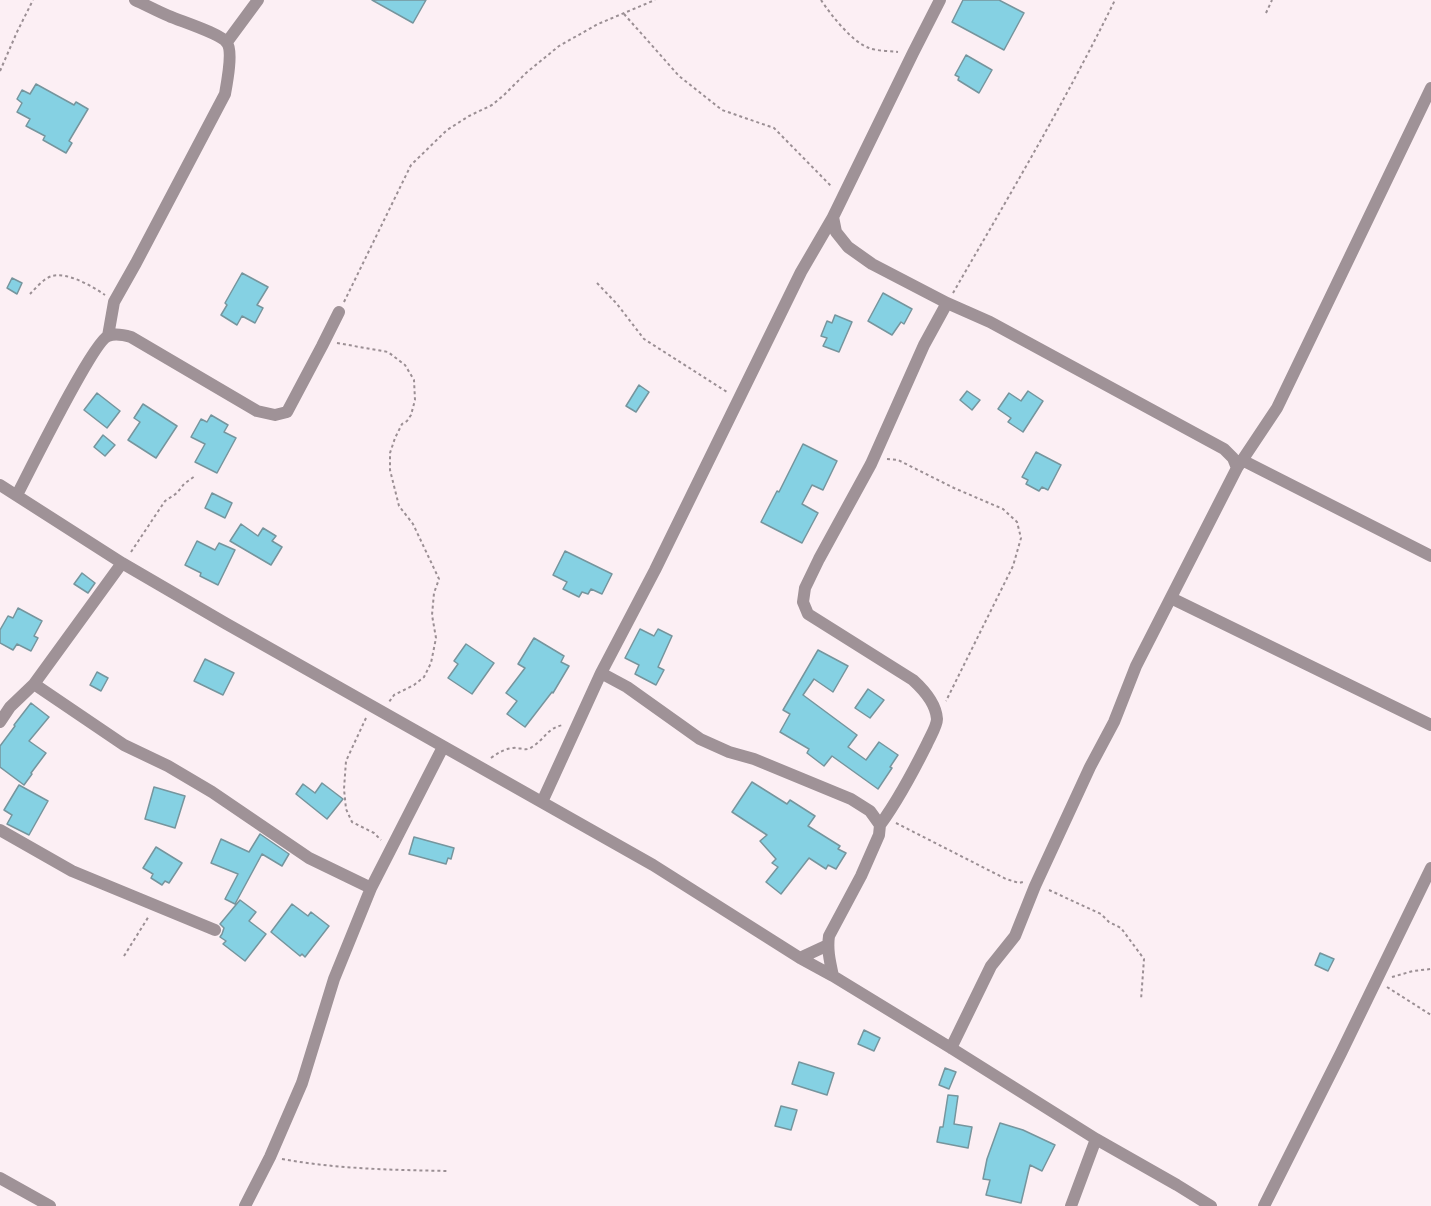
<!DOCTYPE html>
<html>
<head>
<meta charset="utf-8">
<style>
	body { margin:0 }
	canvas { display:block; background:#fceff4 }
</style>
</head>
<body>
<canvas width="1431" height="1206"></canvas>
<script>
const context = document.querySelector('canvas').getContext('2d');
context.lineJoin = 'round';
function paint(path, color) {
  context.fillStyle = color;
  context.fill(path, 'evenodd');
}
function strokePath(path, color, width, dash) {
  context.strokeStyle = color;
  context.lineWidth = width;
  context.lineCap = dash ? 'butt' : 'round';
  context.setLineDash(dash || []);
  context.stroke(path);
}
const building = new Path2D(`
	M372 0H426L413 23Z
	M963 0H999L1024 13 1004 50 952 22Z
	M966 55 992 70 979 93 958 80 959 77 955 75Z
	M36 84 74 105 76 102 88 109 69 141 72 143 66 153 43 140 45 136 26 126 30 119 17 112 22 103 17 99 22 90 30 94Z
	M242 273 268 287 257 305 263 308 255 323 242 316 237 325 221 315 227 305 225 303Z
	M12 278 22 283 17 294 7 288Z
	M883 293 912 309 904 324 901 322 892 335 868 321Z
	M835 315 852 322 839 352 823 346 827 338 821 336 827 321 832 323Z
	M639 385 649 392 636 412 626 406Z
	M967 391 980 400 972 410 960 400Z
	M1028 391 1043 401 1023 432 1008 422 1011 418 998 409 1009 393 1021 401Z
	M97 393 120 411 107 428 84 410Z
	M143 404 177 426 156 458 128 440 140 422 134 418Z
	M211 415 228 425 224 432 236 438 217 473 195 462 205 444 191 437 201 419 207 422Z
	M103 435 115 445 105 456 94 447Z
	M803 444 837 461 823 490 812 485 802 504 818 513 802 543 761 522 777 491 779 492Z
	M1036 452 1061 465 1048 490 1042 487 1039 491 1026 484 1028 480 1022 477Z
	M212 493 232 503 225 518 205 508Z
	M241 524 258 536 263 528 276 536 272 541 282 547 271 565 230 541Z
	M197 541 215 550 219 543 235 550 218 585 200 576 201 573 185 565Z
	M565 551 612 574 602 594 591 589 588 594 582 592 579 597 563 589 567 582 553 575Z
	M82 573 95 583 88 593 74 584Z
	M18 608 42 621 34 636 38 638 31 651 17 644 13 650 0 643V630L8 616 13 618Z
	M640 629 654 636 658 629 672 636 658 667 664 670 656 685 635 674 639 665 625 658Z
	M534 638 564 656 561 662 569 666 553 693 552 692 525 727 507 714 517 701 506 693 525 668 518 664Z
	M466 644 494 663 472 694 448 678 458 664 454 661Z
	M818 650 848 666 833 692 814 679 803 695 857 735 848 747 866 760 879 742 898 755 890 767 892 768 878 789 832 756 824 766 807 753 809 749 780 732 790 714 783 710Z
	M205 659 234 673 223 695 194 681Z
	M97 672 108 678 101 691 90 685Z
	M868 689 884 700 870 718 855 708Z
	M31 703 49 717 29 741 46 753 31 773 32 774 24 785 0 767V746L15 726 14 725Z
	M752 782 787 804 790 800 815 816 808 826 840 846 838 849 846 853 836 869 828 865 826 869 809 858 781 894 766 882 778 867 772 863 776 859 760 841 767 835 732 812Z
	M322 783 343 799 327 819 296 794 303 784 315 793Z
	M19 785 48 801 29 835 7 824 12 815 4 810Z
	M154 787 185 796 175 828 145 819Z
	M260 834 289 854 282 866 262 854 235 904 225 899 238 874 211 863 221 839 249 852Z
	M414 837 454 848 451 859 448 858 446 864 409 854Z
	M156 847 182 863 169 883 165 881 162 885 151 878 153 874 143 868Z
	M240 900 256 912 249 921 266 934 245 961 223 944 226 941 220 937 222 934 224 928 220 924Z
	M292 904 308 916 311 912 329 926 305 957 302 954 300 956 271 932Z
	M1320 953 1334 959 1328 971 1315 965Z
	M864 1030 880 1038 874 1051 858 1044Z
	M799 1062 834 1073 827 1095 792 1084Z
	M945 1068 956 1072 949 1089 939 1085Z
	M948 1095 958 1096 954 1124 972 1127 968 1148 937 1142 940 1127H943Z
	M781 1106 797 1110 791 1130 775 1126Z
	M1000 1123 1023 1130 1055 1145 1042 1171 1030 1165 1021 1203 986 1195 990 1180 983 1179 987 1159Z`);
const path = new Path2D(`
	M821 0C831 15 852 42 869 48 877 51 889 51 898 52
	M1266 13 1272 0
	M624 14 679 76 722 110 774 128 832 187
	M0 71 17 32 33 0
	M597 283 617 304 644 339 727 392
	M953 293C1009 196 1066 100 1115 0
	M30 294C36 288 44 278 52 276 68 272 92 286 105 295
	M344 302 411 165 447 130 469 116 492 105 504 95 526 73 559 46 598 24 655 0
	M337 343 388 352 405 365 414 380 415 400 411 415 407 421 402 424 395 438 390 453V470L399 506 413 524 439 579 434 593 432 615 436 638 431 663 424 677 414 685 394 695 389 702
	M887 459 898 460 954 488 1003 509 1017 522 1021 538 1013 566 946 701
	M131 552 165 501 177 493 184 484 195 476
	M366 718 346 761 344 789 346 809 352 822 374 833 381 840
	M491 758C498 753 504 749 513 748 520 747 526 752 532 747 545 739 547 728 563 725
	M896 823 1006 879 1019 883 1023 882
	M1049 890 1101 914 1109 922 1121 928 1144 959 1141 1000
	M124 956 149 916
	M1392 977 1413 971 1431 969
	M1387 987 1431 1015
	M282 1159C337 1169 393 1170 449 1171`);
const street = new Path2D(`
	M940 0 913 53 833 217 836 232 848 247 872 264 947 303 990 322 1224 449 1233 458 1237 468
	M227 42 258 0
	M108 336 114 302 136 263 225 94C227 83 233 51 227 43 222 34 180 21 169 16 157 11 146 5 135 0
	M1242 460 1431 556
	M0 485 122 563 225 623 653 865 800 958 833 976 951 1048 1096 1139 1177 1185 1211 1206
	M17 495C29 472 93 342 108 336 115 333 124 335 131 337L257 411 275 415 287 412 322 346 339 312
	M1171 598 1431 725
	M601 673 627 687 700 739 729 752 754 759 851 799 870 811 880 825 879 835 861 876 829 936C827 950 830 962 833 976
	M34 684 124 745 168 766 212 792 309 858 371 888
	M0 722 10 707 34 684 122 563
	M542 802 601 673 655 570 801 272 833 217
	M880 825C899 799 913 772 927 744 930 737 937 726 937 719 936 703 924 690 913 680L808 614 803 602 805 588 819 559 871 464 924 345 947 303
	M0 830 72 871 215 930
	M800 958 828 945
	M951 1048 991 966 1015 936 1035 886 1090 767 1114 722 1136 666 1237 468 1277 408 1431 88
	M0 1178 50 1206
	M245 1206 270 1157 302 1083 334 979 371 888 443 747
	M1071 1206 1096 1139
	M1264 1206 1341 1053 1431 868`);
paint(building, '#85d1e3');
strokePath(building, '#76959d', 1.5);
strokePath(path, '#9b8f94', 2, [3, 3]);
strokePath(street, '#9f9297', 12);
</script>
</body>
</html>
